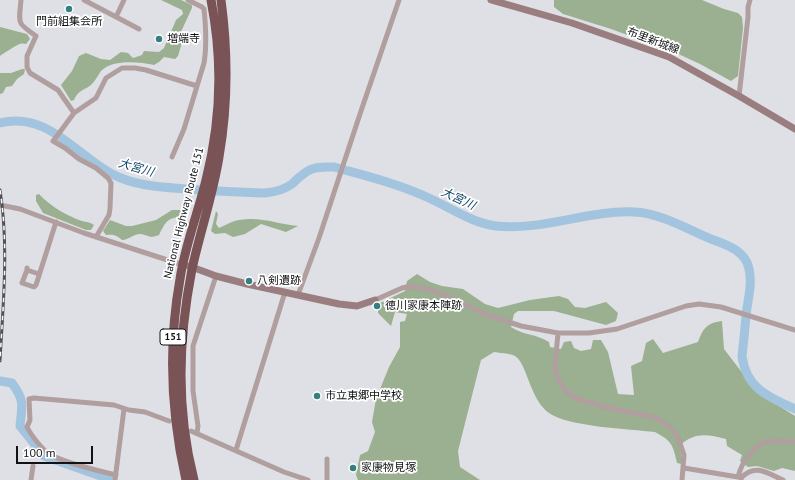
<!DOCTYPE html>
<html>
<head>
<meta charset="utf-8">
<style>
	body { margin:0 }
	#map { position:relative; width:795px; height:480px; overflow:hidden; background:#dee0e5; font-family:"PT Sans",sans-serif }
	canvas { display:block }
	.scale { position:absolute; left:16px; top:446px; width:77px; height:18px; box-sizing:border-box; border:2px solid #111214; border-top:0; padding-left:5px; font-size:12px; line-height:14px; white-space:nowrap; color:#111214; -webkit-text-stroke:3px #fff; paint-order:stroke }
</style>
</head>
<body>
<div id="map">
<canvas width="795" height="480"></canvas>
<div class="scale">100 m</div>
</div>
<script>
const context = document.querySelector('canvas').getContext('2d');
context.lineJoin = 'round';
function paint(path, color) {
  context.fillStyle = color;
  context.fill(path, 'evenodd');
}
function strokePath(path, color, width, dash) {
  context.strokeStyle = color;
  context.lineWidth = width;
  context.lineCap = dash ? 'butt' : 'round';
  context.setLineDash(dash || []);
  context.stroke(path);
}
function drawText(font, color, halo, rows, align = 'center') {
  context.font = font + ' "PT Sans","Noto Sans JP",sans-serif';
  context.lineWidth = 3.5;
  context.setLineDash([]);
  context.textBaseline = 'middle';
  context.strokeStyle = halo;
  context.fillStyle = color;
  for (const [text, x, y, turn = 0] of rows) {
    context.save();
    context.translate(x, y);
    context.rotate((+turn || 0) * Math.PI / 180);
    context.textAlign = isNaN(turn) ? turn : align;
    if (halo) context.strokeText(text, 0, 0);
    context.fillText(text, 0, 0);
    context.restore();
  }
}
const forest = new Path2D(`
	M161 0H181L192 5V8L180 34 183 39 178 56 175 59 164 57 159 62 154 65C139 62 113 59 101 71 98 75 96 80 92 84 84 91 79 89 74 100L71 101 61 85 72 71 79 56 86 53 101 59 110 60 121 52 128 53 133 58 142 55 144 51 159 52 164 48 176 20 183 14 182 10Z
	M554 0H702L724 9 738 13 742 17 743 28 738 76 731 81 700 64 674 52 611 29 563 14 554 7Z
	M0 27 27 34 30 39 26 44C24 44 22 43 20 44 18 44 1 55 0 56Z
	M22 69H25L24 74 17 79 12 86 6 87 3 93 0 94V73H11Z
	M39 194C50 206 67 216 82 221 86 222 90 222 94 225L91 230H86L43 213 36 201V195Z
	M172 210H182L184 214 182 217C167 217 165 223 159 235 149 239 149 235 140 234 133 234 129 240 122 240 117 235 113 234 106 235L103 231 110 220 126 226H132L156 220Z
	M216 211 218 214 216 224 219 228C226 225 232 221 239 220 260 216 278 224 298 226L286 232 261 224 245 234 233 237 225 233 215 234 211 231Z
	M417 274 430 282 442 286 463 289 485 304 498 308 530 300 559 296 568 299 575 307 585 308 606 302 618 313 616 321 606 325 554 311H518L514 314 511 327C522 335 537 334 549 342L550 347 561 349 564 342 571 341 574 348 581 351 591 349 593 340H601L608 352 618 394 634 395 631 366 642 361 646 343 653 339 663 353 698 342C703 329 706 323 722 321L724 349 757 392 795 416V471L782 468 774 471 757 466 748 467 740 461 742 455 727 446 726 439C706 434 695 432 679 446L682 457V464L677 463C673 445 672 441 655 432 629 429 569 427 549 413 530 400 527 363 515 356 509 353 500 353 494 352L481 360 458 451 460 467 480 480H358L356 475 360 455 368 451 375 432 372 422 376 399 389 367 400 347V322L405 321 407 314 395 312 391 326 378 313V304L405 291 407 281Z`);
const river = new Path2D(`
	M0 123C47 111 75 154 112 174 135 186 160 187 186 189 212 191 239 192 265 193 275 192 284 190 292 184 298 178 304 172 312 169 319 166 327 167 334 167 366 176 399 184 429 198 451 208 472 223 496 226 542 231 588 210 634 212 661 213 687 229 711 239 727 245 746 251 749 269 752 282 749 295 747 308 745 324 744 340 742 356 746 388 768 397 795 409
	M0 381 12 383C25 401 22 405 20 426L44 456 112 480`);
const street = new Path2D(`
	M21 0C19 24 16 22 36 36L27 56V67L30 73 58 90 74 113
	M84 0 139 29
	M116 17 124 0
	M739 96 748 17V7L750 0
	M172 157 184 129 204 63C207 45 206 28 204 9L202 7 188 0
	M0 205 20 209 84 233 183 265
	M96 237 109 215 110 208 111 183 108 178 96 168 79 159 65 148 53 141 54 140 74 113 96 98 106 78 122 68H135L146 70 197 86
	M27 268V270L39 274
	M27 270 22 283 34 287 36 285 56 222
	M298 295 319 238 361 111 399 0
	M375 300 402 288 411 286 421 288 435 291 487 315 521 326 558 333H589L617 329 686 306 699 304 721 307 795 330
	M558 333 555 365 557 378 566 392 578 399 601 406 657 418 671 428 678 437 684 455 682 480
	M191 431 284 472 308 480
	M197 433 198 426 193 391V346L216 276
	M236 450 285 292
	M684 468 738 477 741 478V480
	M116 475C99 471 66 463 51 455 43 451 31 435 27 427L30 420 29 399 34 398 114 405 129 410 145 412 169 421
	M738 477C740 469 742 464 747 458 762 437 773 441 795 442
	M741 478C755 463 767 473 783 480
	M31 480 33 466
	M115 480 124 409
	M327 480V459`);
const secondary = new Path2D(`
	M491 0 572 23 669 57 739 96 795 129
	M189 266 216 276 247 284 339 304 357 306 375 300`);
const highway = new Path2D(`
	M186 480C171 414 168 346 180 279 185 245 198 213 206 180 221 121 223 60 211 0
	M194 480C176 409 178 341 192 269 200 232 213 195 219 157 228 105 228 52 221 0`);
const rail = new Path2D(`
	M0 190C9 247 3 304 0 361`);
const markers = [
	[69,9,4,"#367f80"],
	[159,39,4,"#367f80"],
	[249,281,4,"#367f80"],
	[377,306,4,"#367f80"],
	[317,396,4,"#367f80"],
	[353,468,4,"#367f80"]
];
const shields = [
	[173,337,26]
];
const shieldNames = [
	["151",173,337]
];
const poiNames = [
	["門前組集会所",69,22,"center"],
	["増端寺",167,39],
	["八剣遺跡",257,281],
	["徳川家康本陣跡",385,306],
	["市立東郷中学校",325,396],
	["家康物見塚",361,468]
];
const streetNames = [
	["布里新城線",653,41,21],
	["National Highway Route 151",184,213,-76]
];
const waterNames = [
	["大宮川",136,168,16],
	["大宮川",458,199,25]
];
paint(forest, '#9bb090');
strokePath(river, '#a3c4de', 9);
strokePath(street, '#b19e9f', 5);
strokePath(secondary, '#9a7e7f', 7);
strokePath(highway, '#795356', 9);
strokePath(rail, '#515255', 3);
strokePath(rail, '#fff', 1.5, [4.5]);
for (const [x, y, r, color] of markers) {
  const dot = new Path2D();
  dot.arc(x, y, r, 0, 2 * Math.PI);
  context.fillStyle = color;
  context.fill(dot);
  strokePath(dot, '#fff', 1.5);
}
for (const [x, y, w] of shields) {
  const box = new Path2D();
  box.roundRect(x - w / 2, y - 8, w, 16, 3);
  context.fillStyle = '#fff';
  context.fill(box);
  strokePath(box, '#111214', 1);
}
drawText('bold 10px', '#111214', null, shieldNames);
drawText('11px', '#111214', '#fff', poiNames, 'left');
drawText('11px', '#111214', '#fff', streetNames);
drawText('italic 12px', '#0f476a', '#fff', waterNames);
</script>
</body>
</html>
